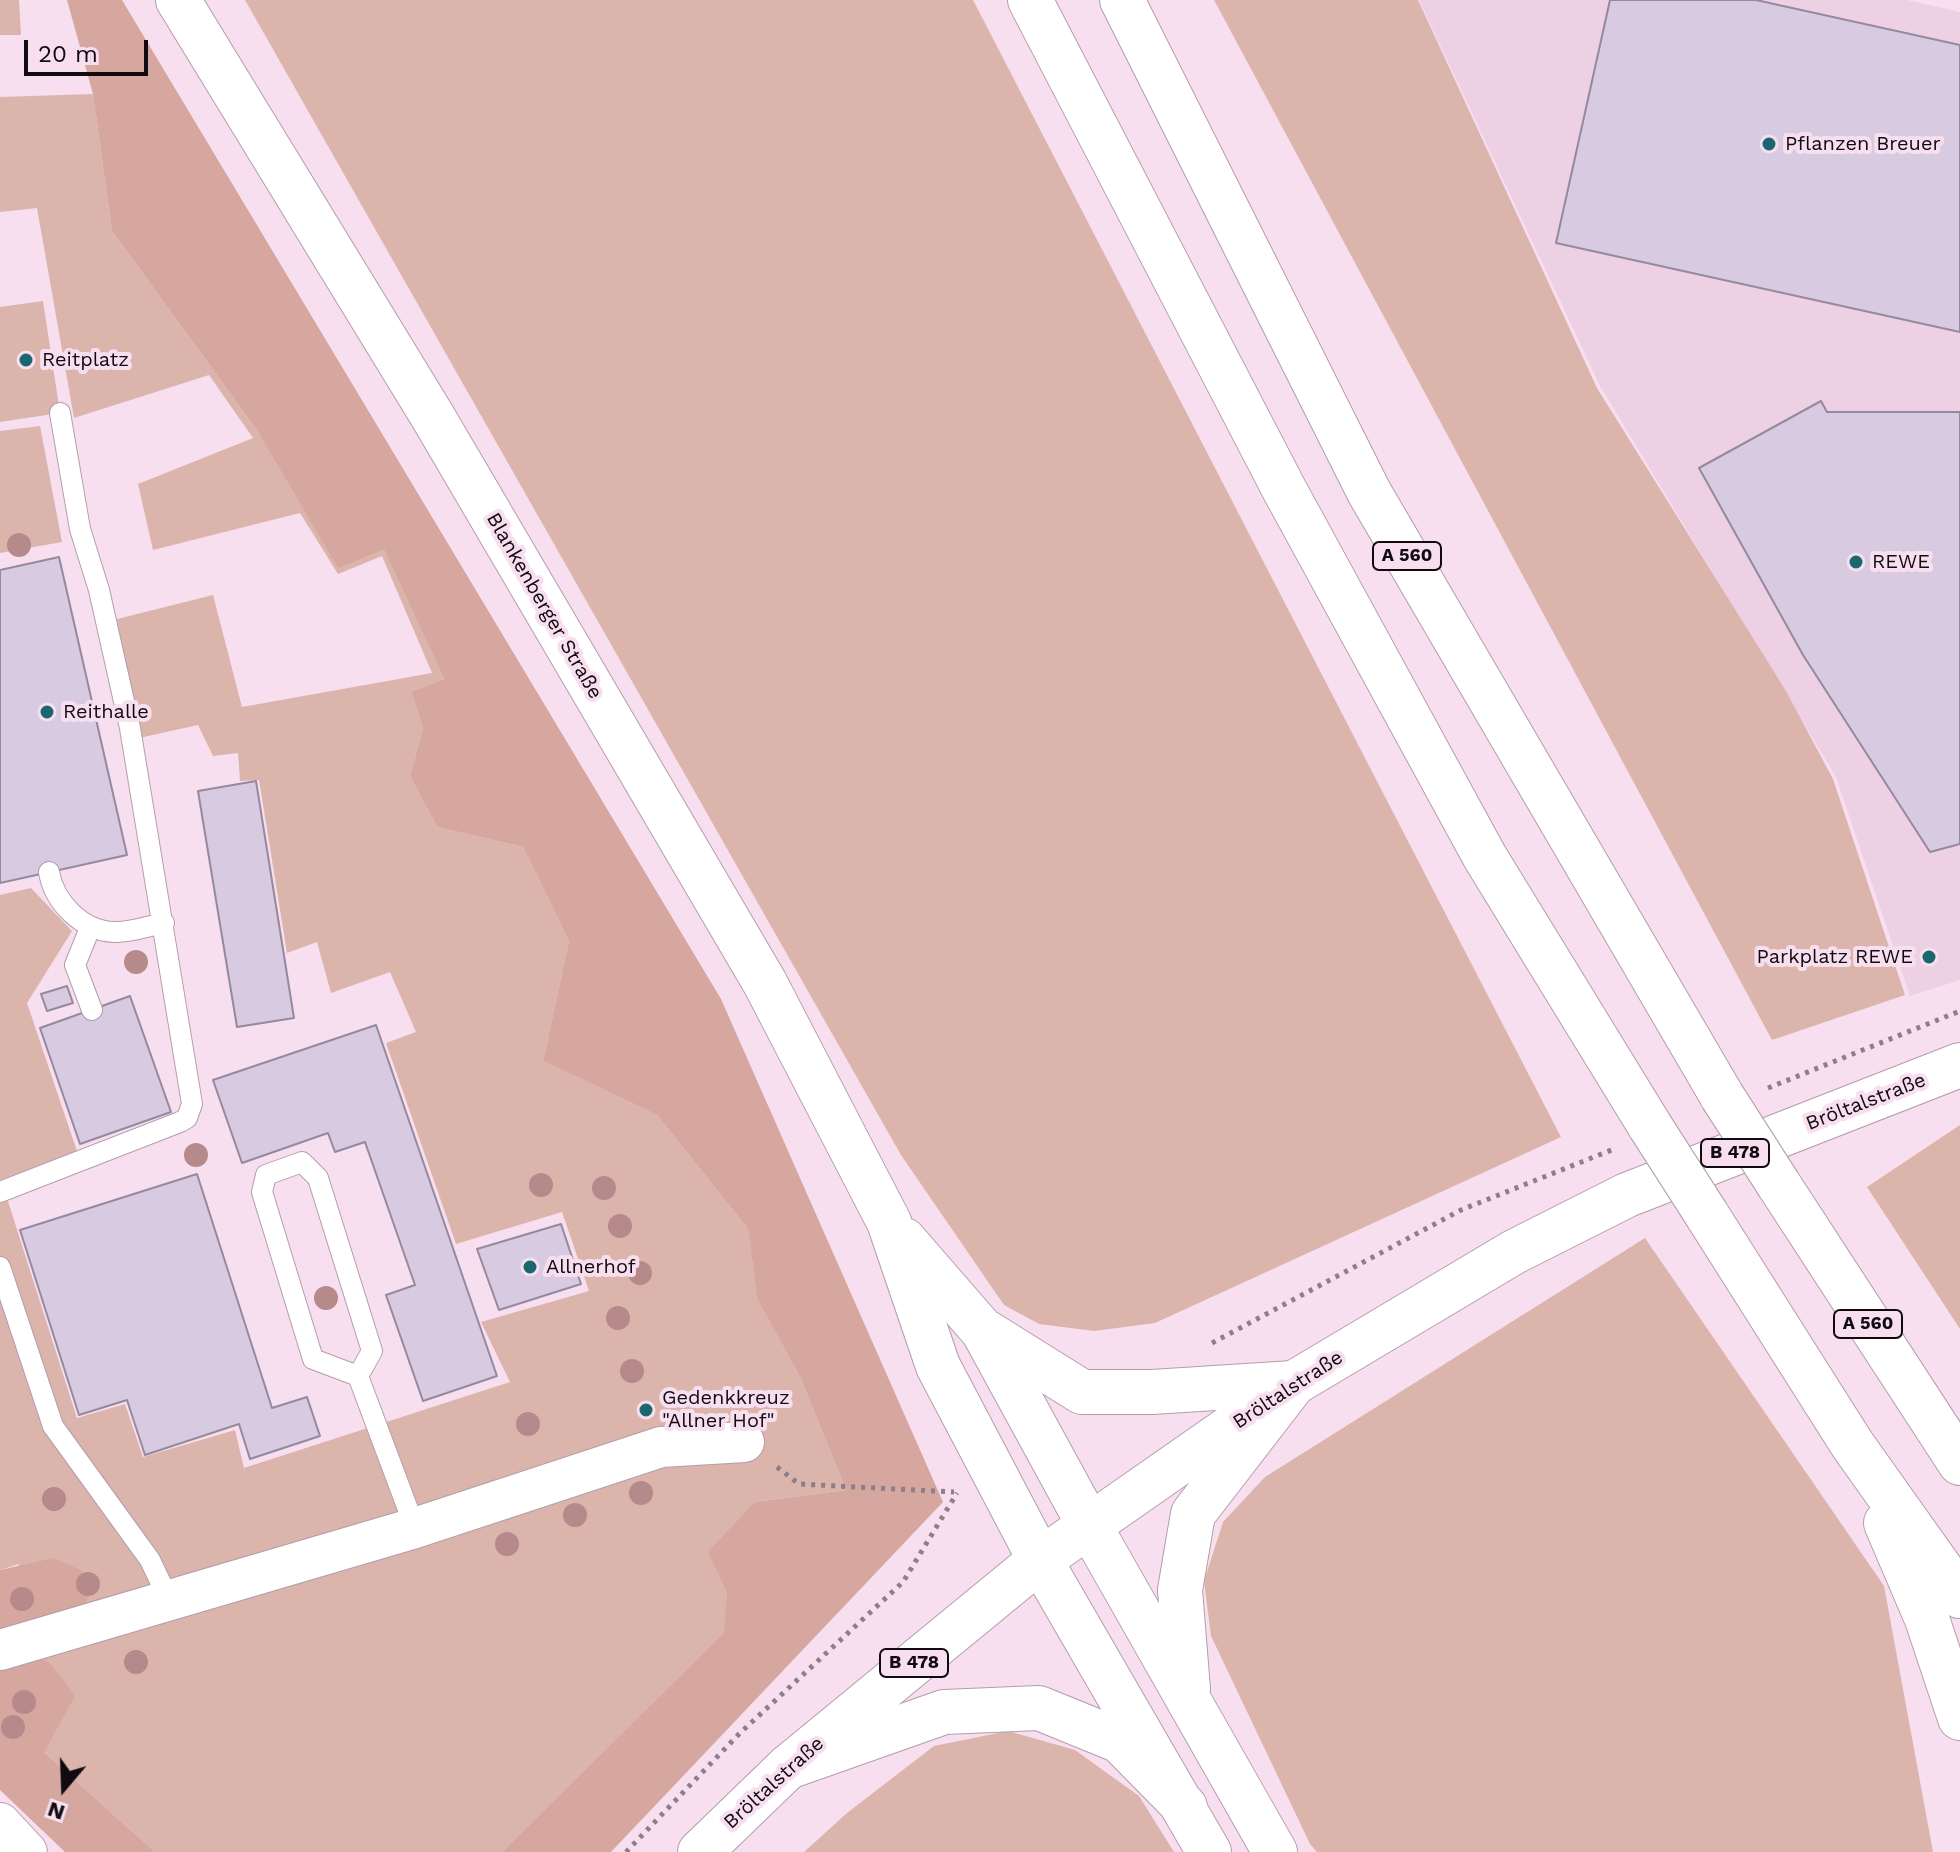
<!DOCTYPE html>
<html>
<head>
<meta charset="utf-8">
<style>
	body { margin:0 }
	#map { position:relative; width:1960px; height:1852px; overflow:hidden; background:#f7dff0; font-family:"Work Sans",sans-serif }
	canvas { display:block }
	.north { position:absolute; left:24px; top:1748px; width:80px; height:80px; -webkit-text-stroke:6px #f7dff0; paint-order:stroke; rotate:199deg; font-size:22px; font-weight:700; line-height:32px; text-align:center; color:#110a0f }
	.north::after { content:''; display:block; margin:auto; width:28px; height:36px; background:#110a0f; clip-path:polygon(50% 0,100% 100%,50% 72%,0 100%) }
	.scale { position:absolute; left:24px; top:40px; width:124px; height:36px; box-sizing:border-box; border:4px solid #110a0f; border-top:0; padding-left:10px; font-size:24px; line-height:28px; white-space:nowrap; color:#110a0f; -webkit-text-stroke:6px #f7dff0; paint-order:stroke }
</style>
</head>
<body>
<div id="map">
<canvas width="1960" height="1852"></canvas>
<div class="north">N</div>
<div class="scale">20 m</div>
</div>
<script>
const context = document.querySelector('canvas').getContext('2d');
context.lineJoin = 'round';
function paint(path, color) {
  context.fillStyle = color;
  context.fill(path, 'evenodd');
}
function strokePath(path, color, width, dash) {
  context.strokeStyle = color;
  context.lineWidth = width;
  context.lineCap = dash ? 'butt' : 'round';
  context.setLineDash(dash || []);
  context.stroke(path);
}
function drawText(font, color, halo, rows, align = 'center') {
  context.font = font + ' "Work Sans",sans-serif';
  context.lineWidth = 8;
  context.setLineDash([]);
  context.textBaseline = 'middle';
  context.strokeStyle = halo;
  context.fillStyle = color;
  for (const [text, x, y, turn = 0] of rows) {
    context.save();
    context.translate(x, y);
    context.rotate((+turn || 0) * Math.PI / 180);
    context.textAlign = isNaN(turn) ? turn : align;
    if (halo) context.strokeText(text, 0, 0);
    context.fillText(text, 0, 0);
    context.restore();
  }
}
const built = new Path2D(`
	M1419 0H1907L1960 12V980L1910 996 1836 777 1600 386Z`);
const green = new Path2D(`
	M0 0H19L21 35H0Z
	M245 0H973L1561 1137 1155 1323 1094 1331 1039 1324 1004 1305 901 1155Z
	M1214 0H1418L1597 388 1786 691 1833 779 1905 995 1772 1040Z
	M93 94 112 231 256 429 338 567 384 548 444 679 413 692 423 728 410 776 437 827 523 847 569 941 543 1061 657 1115 748 1229 757 1299 800 1377 846 1490 755 1502 727 1592 725 1633 502 1852H155L44 1752 3 1639 19 1564 0 1570V895L31 888 72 931 27 1003 83 1169 6 1195 77 1418 125 1404 143 1457 235 1430 244 1468 510 1382 481 1322 589 1291 562 1212 456 1244 386 1043 416 1032 390 972 331 993 317 942 287 953 259 780 240 781 238 753 213 756 198 725 139 738 117 619 213 595 242 707 432 673 382 556 338 574 300 513 153 550 138 484 253 438 209 375 74 418 37 208 0 212V97Z
	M43 301 60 413 0 422V307Z
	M40 426 62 542 0 553V431Z
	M1960 1125V1329L1867 1187Z
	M1645 1238 1884 1586 1933 1852H1317L1310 1844 1211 1636 1204 1581 1223 1522 1265 1477Z
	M1008 1731 1075 1750 1139 1796 1174 1852H804L847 1813 934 1746Z`);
const forest = new Path2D(`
	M67 0H122L721 999 943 1502 611 1852H502L724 1633 727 1592 708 1552 755 1502 846 1490 800 1377 757 1299 748 1229 657 1115 543 1061 569 941 523 847 437 827 410 776 423 728 412 692 444 679 384 549 338 568 256 429 112 231 93 94Z
	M54 1558 82 1571 94 1586 83 1608 4 1639 51 1664 75 1696 44 1752 155 1852H65L0 1790V1570Z`);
const building = new Path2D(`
	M1610 0H1756L1960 45V332L1556 243Z
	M1821 401 1827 412H1960V844L1930 852 1803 655 1699 468Z
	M59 557 127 855 0 883V570Z
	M256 781 294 1018 237 1027 198 791Z
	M67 986 73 1003 47 1011 41 994Z
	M130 996 171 1112 80 1144 40 1028Z
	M376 1025 497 1376 423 1401 386 1295 415 1285 365 1142 335 1152 328 1133 242 1163 213 1080Z
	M197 1174 272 1408 307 1397 320 1436 250 1459 239 1424 145 1455 127 1400 79 1415 20 1230Z
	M561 1224 581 1284 499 1310 477 1249Z`);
const path = new Path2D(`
	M1768 1088 1960 1011
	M1212 1343 1461 1210 1614 1149
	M777 1467 799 1484 954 1492
	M626 1852 739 1734 903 1582 957 1493`);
const service = new Path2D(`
	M49 872C54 902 82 931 114 932 130 933 148 926 164 923
	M90 928 75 965 92 1010
	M0 1192 180 1122 187 1118 192 1104 130 728 99 590 80 529 60 413
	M0 1267 53 1426 150 1560 170 1602
	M358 1376 372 1351 318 1178 302 1162 266 1175 262 1192 313 1359 358 1376 415 1528`);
const minor = new Path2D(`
	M0 1650 415 1528 661 1447 744 1442
	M0 1823 27 1852`);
const tertiary = new Path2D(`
	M178 0 433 417 765 983 889 1222 938 1366 1040 1560
	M904 1240 983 1331 1089 1525
	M986 1332 1082 1392H1152L1294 1383`);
const primary = new Path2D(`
	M700 1852 788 1767 1040 1560 1294 1383 1514 1252 1627 1195 1960 1065`);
const motorway = new Path2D(`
	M1030 0 1284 489 1485 857 1650 1126
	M1122 0 1369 492 1722 1096
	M1779 1185 1960 1463
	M1707 1215 1852 1444 1960 1596
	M1886 1523 1927 1619 1960 1718
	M1089 1525 1275 1852
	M1040 1560 1209 1852
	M1188 1689 1180 1590 1193 1514 1294 1383
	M788 1767 944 1712 1039 1708 1120 1741 1185 1807`);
const motorwayBridge = new Path2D(`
	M1722 1096 1779 1185
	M1650 1126 1707 1215`);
const trees = [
	[19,545],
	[136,962],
	[196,1155],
	[541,1185],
	[604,1188],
	[620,1226],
	[640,1273],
	[326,1298],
	[618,1318],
	[632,1371],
	[528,1424],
	[641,1493],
	[54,1499],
	[575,1515],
	[507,1544],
	[88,1584],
	[22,1599],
	[136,1662],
	[24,1702],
	[13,1727]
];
const markers = [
	[1769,144,8,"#1b676f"],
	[26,360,8,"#1b676f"],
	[1856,562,8,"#1b676f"],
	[47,712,8,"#1b676f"],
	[1929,957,8,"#1b676f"],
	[530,1267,8,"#1b676f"],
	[646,1410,8,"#1b676f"]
];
const shields = [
	[1407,556,68],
	[1735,1153,68],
	[1868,1324,68],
	[914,1663,68]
];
const shieldNames = [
	["A 560",1407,556],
	["B 478",1735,1153],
	["A 560",1868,1324],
	["B 478",914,1663]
];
const poiNames = [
	["Pflanzen Breuer",1785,144],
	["Reitplatz",42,360],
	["REWE",1872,562],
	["Reithalle",63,712],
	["Parkplatz REWE",1913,957,"right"],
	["Allnerhof",546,1267],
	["Gedenkkreuz",662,1398],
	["\"Allner Hof\"",662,1421]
];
const streetNames = [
	["Blankenberger Straße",544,606,60],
	["Bröltalstraße",1866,1102,-21],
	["Bröltalstraße",1288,1390,-33],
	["Bröltalstraße",774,1783,-42]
];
paint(built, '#eed0e5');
paint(green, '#dbb4ac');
paint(forest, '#d6a79e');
paint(building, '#d7cae1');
strokePath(building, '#95899e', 2);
strokePath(service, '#b39dac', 22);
strokePath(minor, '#b39dac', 42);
strokePath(tertiary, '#b39dac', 46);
strokePath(primary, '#b39dac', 46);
strokePath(motorway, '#b39dac', 46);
strokePath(path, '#8e7e89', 5, [4, 6]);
strokePath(service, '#fff', 20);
strokePath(minor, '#fff', 40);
strokePath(tertiary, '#fff', 44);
strokePath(primary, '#fff', 44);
strokePath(motorway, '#fff', 44);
strokePath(motorwayBridge, '#b39dac', 46, []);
strokePath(motorwayBridge, '#fff', 44);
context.fillStyle = '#b6898b';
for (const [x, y] of trees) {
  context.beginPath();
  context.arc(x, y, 12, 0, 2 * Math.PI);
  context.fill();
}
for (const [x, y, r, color] of markers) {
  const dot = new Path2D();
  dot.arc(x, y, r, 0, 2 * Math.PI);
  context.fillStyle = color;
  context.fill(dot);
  strokePath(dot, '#f7dff0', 3);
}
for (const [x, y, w] of shields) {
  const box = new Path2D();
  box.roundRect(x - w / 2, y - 14, w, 28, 6);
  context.fillStyle = '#f7dff0';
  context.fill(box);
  strokePath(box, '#110a0f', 2);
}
drawText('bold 18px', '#110a0f', null, shieldNames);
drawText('20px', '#110a0f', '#f7dff0', poiNames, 'left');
drawText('20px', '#110a0f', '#f7dff0', streetNames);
</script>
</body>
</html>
